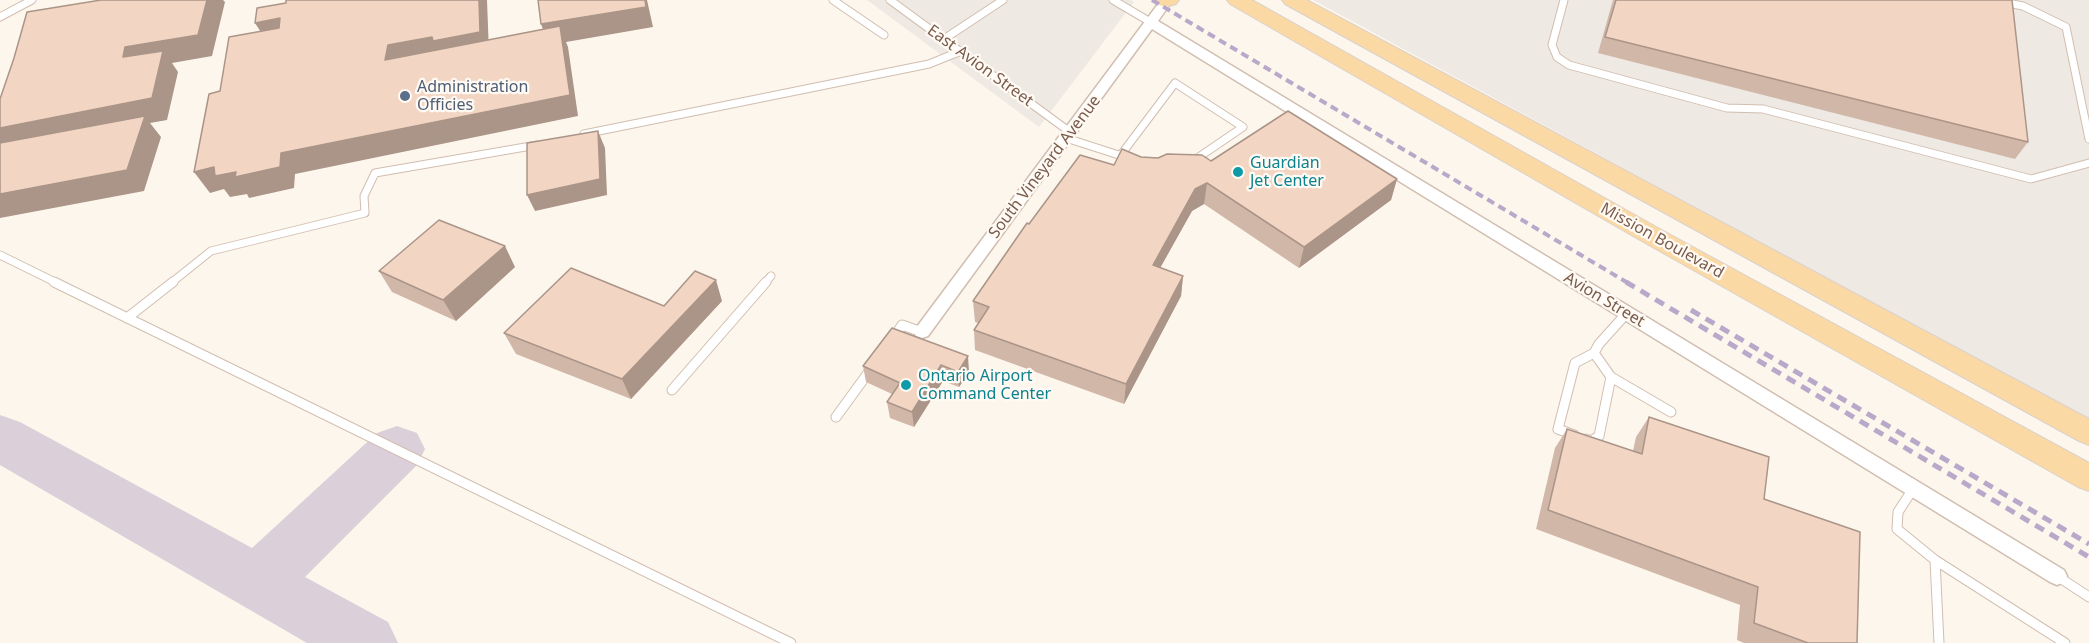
<!DOCTYPE html>
<html>
<head>
<meta charset="utf-8">
<style>
	body { margin:0 }
	canvas { display:block; background:#fdf6ec }
</style>
</head>
<body>
<canvas width="2089" height="643"></canvas>
<script>
const context = document.querySelector('canvas').getContext('2d');
context.lineJoin = 'round';
function paint(path, color) {
  context.fillStyle = color;
  context.fill(path, 'evenodd');
}
function strokePath(path, color, width, dash) {
  context.strokeStyle = color;
  context.lineWidth = width;
  context.lineCap = dash ? 'butt' : 'round';
  context.setLineDash(dash || []);
  context.stroke(path);
}
function drawText(font, color, halo, rows, align = 'center') {
  context.font = font + ' "Noto Sans",sans-serif';
  context.lineWidth = 4.5;
  context.setLineDash([]);
  context.textBaseline = 'middle';
  context.strokeStyle = halo;
  context.fillStyle = color;
  for (const [text, x, y, turn = 0] of rows) {
    context.save();
    context.translate(x, y);
    context.rotate((+turn || 0) * Math.PI / 180);
    context.textAlign = isNaN(turn) ? turn : align;
    if (halo) context.strokeText(text, 0, 0);
    context.fillText(text, 0, 0);
    context.restore();
  }
}
const industrial = new Path2D(`
	M867 0H1131L1134 2 1039 127Z
	M1313 0H2089V420Z`);
const taxiway = new Path2D(`
	M0 415 20 422 252 548 377 433 397 426 417 433 425 449 417 465 305 577 388 622 398 643H307L0 465Z`);
const serviceFar1 = new Path2D(`
	M833 0 884 35
	M890 0 1070 132
	M1113 0 1152 23
	M1564 0 1552 45 1557 57 1569 65 1727 108 1763 109 2031 179 2089 163
	M1992 0 2023 6 2066 27 2089 139
	M0 17 32 0
	M944 39 1003 0
	M584 134 929 64 961 51
	M1066 138 1128 158
	M1120 156 1175 83 1243 127 1196 159H1192
	M0 255 57 283
	M171 283 211 251 365 213 364 196 375 173 537 145
	M765 283 771 276`);
const service = new Path2D(`
	M54 282 791 643
	M127 318 173 282
	M893 339 902 325 922 332
	M1594 353 1611 377 1671 412
	M672 390 766 282
	M836 417 871 369
	M1574 435 1558 429 1575 363 1594 353 1599 344 1626 314
	M1586 439 1591 441 1599 436 1611 377
	M1913 489 1898 512 1897 529 1935 560 2065 643
	M1935 560 1939 643
	M2057 576 2089 597`);
const minor = new Path2D(`
	M1161 0H1173L1158 21 2064 570 2067 576 2064 582 2057 585 2050 582 1152 29 928 336 922 338 916 336 914 332 916 328Z`);
const primary = new Path2D(`
	M1156 0H1179L1176 4 1166 7 1159 5Z
	M1227 0H1252L1658 228 2089 463V491L2078 487 1640 240 1230 4Z
	M1282 0H1307L2089 419V445L2079 441 1285 4Z`);
const railFar1 = new Path2D(`
	M1152 0 1628 283`);
const rail = new Path2D(`
	M1626 282 2089 557
	M1691 310 2089 544`);
const wall = new Path2D(`
	M1613 0H2012L2028 142 2015 159 1598 53Z
	M1141 157 1211 161 1397 179 1391 200 1299 268 1204 204 1192 211 1160 268 1183 276 1181 296 1124 404 975 350 974 330 978 323 975 322 973 301 1029 224 1114 165Z
	M515 267 456 321 392 292 379 271Z
	M722 301 631 399 516 354 504 333 664 306Z
	M892 328 969 372 959 387 943 381 914 427 890 418 887 402 892 394 866 382 863 366Z
	M1649 417 1764 499 1857 643H1744L1737 640 1740 605 1536 529 1555 448 1567 429 1633 451 1636 437Z`);
const shadedWall = new Path2D(`
	M207 0H223L225 2 212 56 172 63 178 72 167 120 150 123 161 137 144 191 0 218V128L123 57 125 47Z
	M479 0H487L489 53 385 60 388 45Z
	M645 0H647L653 27 566 42 568 47 578 116 295 174 294 188 249 198 247 194 230 197 224 189 210 193 194 172 549 45 541 24Z
	M280 18 292 39 268 43 255 23Z
	M598 131 605 148 607 195 535 211 527 195Z
	M1397 179 1391 200 1299 268 1304 247Z
	M1207 183 1204 204 1192 211 1150 286 1153 265 1195 189Z
	M505 246 515 267 456 321 443 300Z
	M1183 276 1181 296 1124 404 1126 384Z
	M716 280 722 301 631 399 622 379Z
	M968 356 969 372 959 387 958 372Z
	M941 365 943 381 914 427 912 412Z`);
const building = new Path2D(`
	M101 0H207L198 35 125 47 123 57 163 51 152 98 0 128V99L14 58 27 12Z
	M286 0H479L480 32 433 41 432 37 388 45 385 60 560 26 570 95 281 153 280 167 235 177 236 172 215 176 214 167 194 172 209 94 220 91 229 37 279 28 280 18 255 23 257 8 286 3Z
	M538 0H645L646 7 541 24Z
	M1616 0H2012L2028 142 1605 37Z
	M1288 111 1397 179 1304 247 1207 183 1195 189 1153 265 1183 276 1126 384 974 330 989 307 973 301 1027 223 1029 224 1080 155 1114 165 1122 149 1141 157 1158 158 1167 154 1202 155 1211 161Z
	M145 116 127 170 0 194V143Z
	M598 131 600 179 527 195V143Z
	M439 220 505 246 443 300 379 271Z
	M571 268 664 306 695 271 716 280 622 379 504 333Z
	M892 328 968 356 958 372 941 365 912 412 887 402 900 383 863 366Z
	M1649 417 1769 457 1764 499 1860 532 1857 643H1808L1754 623 1758 587 1548 510 1567 429 1642 454Z`);
const markers = [
	[405,96,6,"#5c6f8a"],
	[1238,172,6,"#0f9aa8"],
	[906,385,6,"#0f9aa8"]
];
const streetNames = [
	["East Avion Street",980,66,36],
	["South Vineyard Avenue",1045,167,-53],
	["Mission Boulevard",1662,241,29],
	["Avion Street",1604,300,31]
];
const serviceNames = [
	["Administration",417,87],
	["Officies",417,105]
];
const cultureNames = [
	["Guardian",1250,163],
	["Jet Center",1250,181],
	["Ontario Airport",918,376],
	["Command Center",918,394]
];
paint(industrial, '#efe9e4');
paint(taxiway, '#dbcfda');
strokePath(serviceFar1, '#d1beb0', 9);
strokePath(service, '#d1beb0', 11);
strokePath(minor, '#d1beb0', 3);
strokePath(primary, '#dad1cd', 2);
strokePath(serviceFar1, '#fff', 7);
strokePath(service, '#fff', 9);
paint(minor, '#fff');
paint(primary, '#fbd9a5');
strokePath(railFar1, '#b9a8c9', 4, [8, 5]);
strokePath(rail, '#b9a8c9', 5, [10, 7]);
paint(wall, '#d1b7a8');
paint(shadedWall, '#aa9588');
paint(building, '#f3d5c3');
strokePath(building, '#aa9588', 1.5);
for (const [x, y, r, color] of markers) {
  const dot = new Path2D();
  dot.arc(x, y, r, 0, 2 * Math.PI);
  context.fillStyle = color;
  context.fill(dot);
  strokePath(dot, '#fffaf3', 2);
}
drawText('16px', '#7a5c4d', '#fffaf3', streetNames);
drawText('16px', '#4e5e75', '#fffaf3', serviceNames, 'left');
drawText('16px', '#0d838f', '#fffaf3', cultureNames, 'left');
</script>
</body>
</html>
